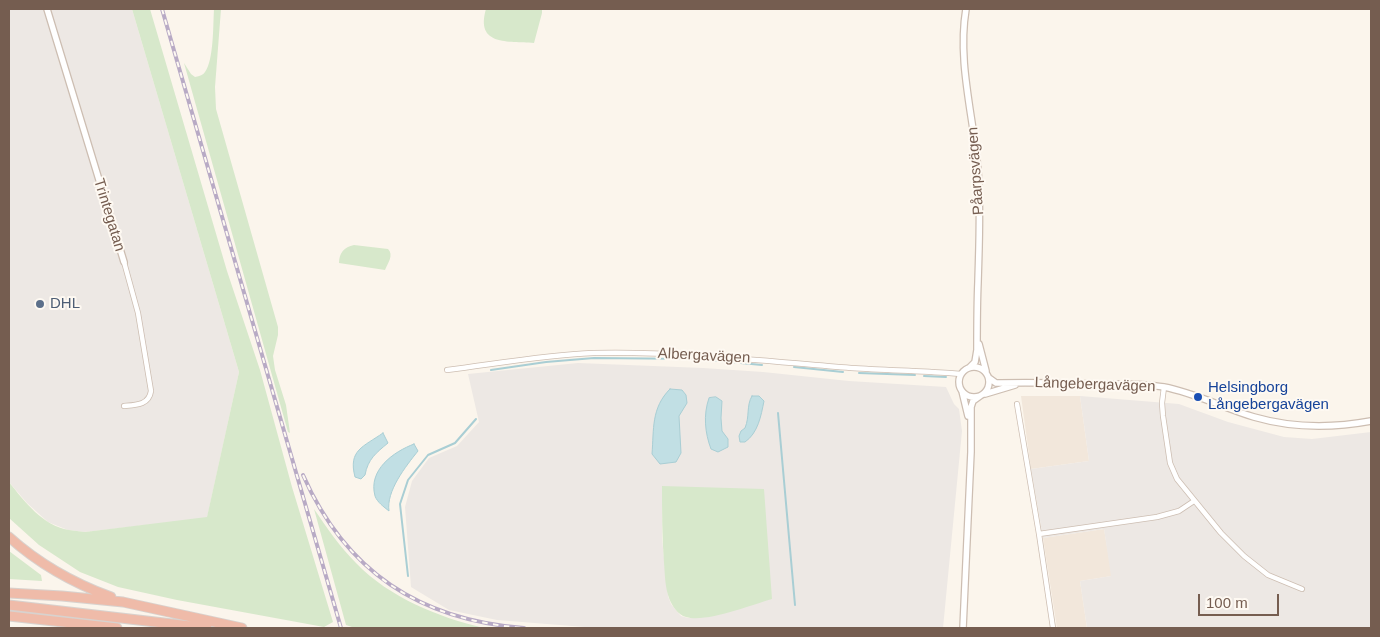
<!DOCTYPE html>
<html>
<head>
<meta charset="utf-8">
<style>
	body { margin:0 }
	#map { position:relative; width:1380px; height:637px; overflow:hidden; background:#fbf5ec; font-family:Arial,sans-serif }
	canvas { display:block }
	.frame { position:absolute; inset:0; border:10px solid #755d50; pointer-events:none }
	.scale { position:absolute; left:1198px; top:594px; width:81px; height:22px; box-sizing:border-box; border:2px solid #755d50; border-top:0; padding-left:6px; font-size:15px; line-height:18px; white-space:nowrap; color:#755d50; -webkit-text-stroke:4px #fef9f2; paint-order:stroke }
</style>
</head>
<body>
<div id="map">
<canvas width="1380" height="637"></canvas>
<div class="frame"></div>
<div class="scale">100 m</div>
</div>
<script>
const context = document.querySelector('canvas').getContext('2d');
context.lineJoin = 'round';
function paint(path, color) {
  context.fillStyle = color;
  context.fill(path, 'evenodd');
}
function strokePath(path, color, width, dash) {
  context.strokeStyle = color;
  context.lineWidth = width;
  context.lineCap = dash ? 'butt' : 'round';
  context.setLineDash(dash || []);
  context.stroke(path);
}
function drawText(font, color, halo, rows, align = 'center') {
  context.font = font + ' Arial,sans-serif';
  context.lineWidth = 4;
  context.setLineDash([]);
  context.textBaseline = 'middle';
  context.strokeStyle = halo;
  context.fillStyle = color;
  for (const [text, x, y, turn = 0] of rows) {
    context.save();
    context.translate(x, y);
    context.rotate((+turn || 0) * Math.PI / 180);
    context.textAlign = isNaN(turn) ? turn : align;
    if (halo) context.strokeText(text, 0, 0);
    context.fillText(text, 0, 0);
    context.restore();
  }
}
const residential = new Path2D(`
	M1021 396H1080L1089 461 1031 469Z
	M1104 529 1112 576 1080 581 1087 628H1057L1043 538Z`);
const industrial = new Path2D(`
	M9 9H132L239 372 207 518 85 532 68 530 48 522 27 503 9 482Z
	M578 363 703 368 763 372 849 381 946 387 954 404 959 409 962 431 943 628H597L497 620 449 610 411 587 405 507 412 481 429 458 457 446 479 422 468 374ZM662 486 712 616 688 618 681 616 671 604 668 596 662 539Z
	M1080 396 1179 404 1228 422 1284 437 1312 439 1371 432V628H1087L1080 581 1111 576 1104 529 1043 538 1031 469 1089 461Z`);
const green = new Path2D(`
	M132 9H150L227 271 260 370 292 487 333 622 324 627 177 600 118 587 80 572 39 545 9 518V482C24 501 43 526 69 530 74 531 79 531 85 532L207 517 239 372Z
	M214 9H221L215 87 216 109 278 327V335L273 356 275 370 286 405 290 433 288 432 184 63 191 74 195 77C200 76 203 75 205 72 214 60 213 24 214 9Z
	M486 9H542V13L534 43C508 41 475 46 486 9Z
	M354 245 388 249C394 255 388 263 385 270L339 263C339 253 344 247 354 245Z
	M662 486 764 489 772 599C751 605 706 623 686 617 678 615 672 606 669 598 665 587 665 575 664 563 662 538 662 512 662 486Z
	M314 509C327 528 340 547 356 563 390 598 438 617 484 628H355L346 625Z
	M9 551 41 575 42 581 9 579Z`);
const water = new Path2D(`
	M670 389 682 390 686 395 687 403 679 416 681 453 676 462 660 464 652 454C654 429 651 408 670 389Z
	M752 396H759L764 401C761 416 758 433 745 442H740L739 436 741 431 745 428C750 416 746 406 752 396Z
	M716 397 722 401 721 418 722 431 728 439V447L718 452 711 449C705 433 703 415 709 398Z
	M383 433 388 443C376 453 368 459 365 475L361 479 355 477C348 450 363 447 383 433Z
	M414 444 418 451C406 466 386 491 389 511 384 507 377 502 375 496 368 470 393 452 414 444Z`);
const stream = new Path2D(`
	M794 367 843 372
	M491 370 546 362 594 358 698 359 762 365
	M859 373 915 375
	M924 376 946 377
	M778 413 795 605
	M408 576 400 504 408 480 428 455 455 443 476 419`);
const minor = new Path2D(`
	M124 262 138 313 151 391C149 405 136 405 124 406
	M447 370C495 364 544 355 593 353 680 351 765 361 851 368 883 370 916 371 949 373L961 374
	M1164 387 1162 403 1163 416 1170 463 1177 479 1221 533 1244 556 1268 575 1302 589
	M1017 404 1039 534
	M1053 628 1039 534 1157 517 1179 511 1194 501`);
const tertiary = new Path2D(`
	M47 9 124 262
	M966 9C957 63 974 117 978 171 981 208 979 245 978 282 977 304 977 327 977 350L975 362 970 367
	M979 344 986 371
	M959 382a15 15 0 1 1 30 0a15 15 0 1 1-30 0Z
	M989 378 996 383H1000C1032 382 1064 383 1095 384 1118 384 1141 383 1164 387 1195 393 1224 408 1254 417 1292 428 1333 428 1371 421
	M962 391 968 416
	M985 394 1015 385
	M963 628 971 452V407L973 401 980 396`);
const motorway = new Path2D(`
	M9 537C39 564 73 583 111 597
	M9 593 62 596 123 602 242 628
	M9 605 207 628
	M9 616 117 628`);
const rail = new Path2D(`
	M162 9 341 628
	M303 475C346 572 420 620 524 628`);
const markers = [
	[40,304,5,"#5c6f8a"],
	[1198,397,5,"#1a4fb4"]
];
const streetNames = [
	["Påarpsvägen",976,171,-94],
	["Trintegatan",109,215,73],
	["Albergavägen",704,356,3],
	["Långebergavägen",1095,385,2]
];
const serviceNames = [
	["DHL",50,304]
];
const transitNames = [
	["Helsingborg",1208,388],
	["Långebergavägen",1208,405]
];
paint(residential, '#f2e7db');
paint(industrial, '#ede8e4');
paint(green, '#d7e8cb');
paint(water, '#c1dfe4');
strokePath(water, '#a9ced4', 1);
strokePath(stream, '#a9ced4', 2);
strokePath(minor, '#cdbeb2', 6);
strokePath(tertiary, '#cdbeb2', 8);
strokePath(motorway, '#d8d2ce', 11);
strokePath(minor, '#fff', 4.5);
strokePath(tertiary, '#fff', 5.5);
strokePath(motorway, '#efbba9', 9);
strokePath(rail, '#b8aac5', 4);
strokePath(rail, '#fef9f2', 2, [5.5]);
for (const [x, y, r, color] of markers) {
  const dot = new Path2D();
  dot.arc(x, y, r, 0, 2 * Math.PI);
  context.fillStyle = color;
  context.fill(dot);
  strokePath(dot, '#fef9f2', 2);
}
drawText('15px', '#755d50', '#fef9f2', streetNames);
drawText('15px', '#4e5e75', '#fef9f2', serviceNames, 'left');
drawText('15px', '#164399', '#fef9f2', transitNames, 'left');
</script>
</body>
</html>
